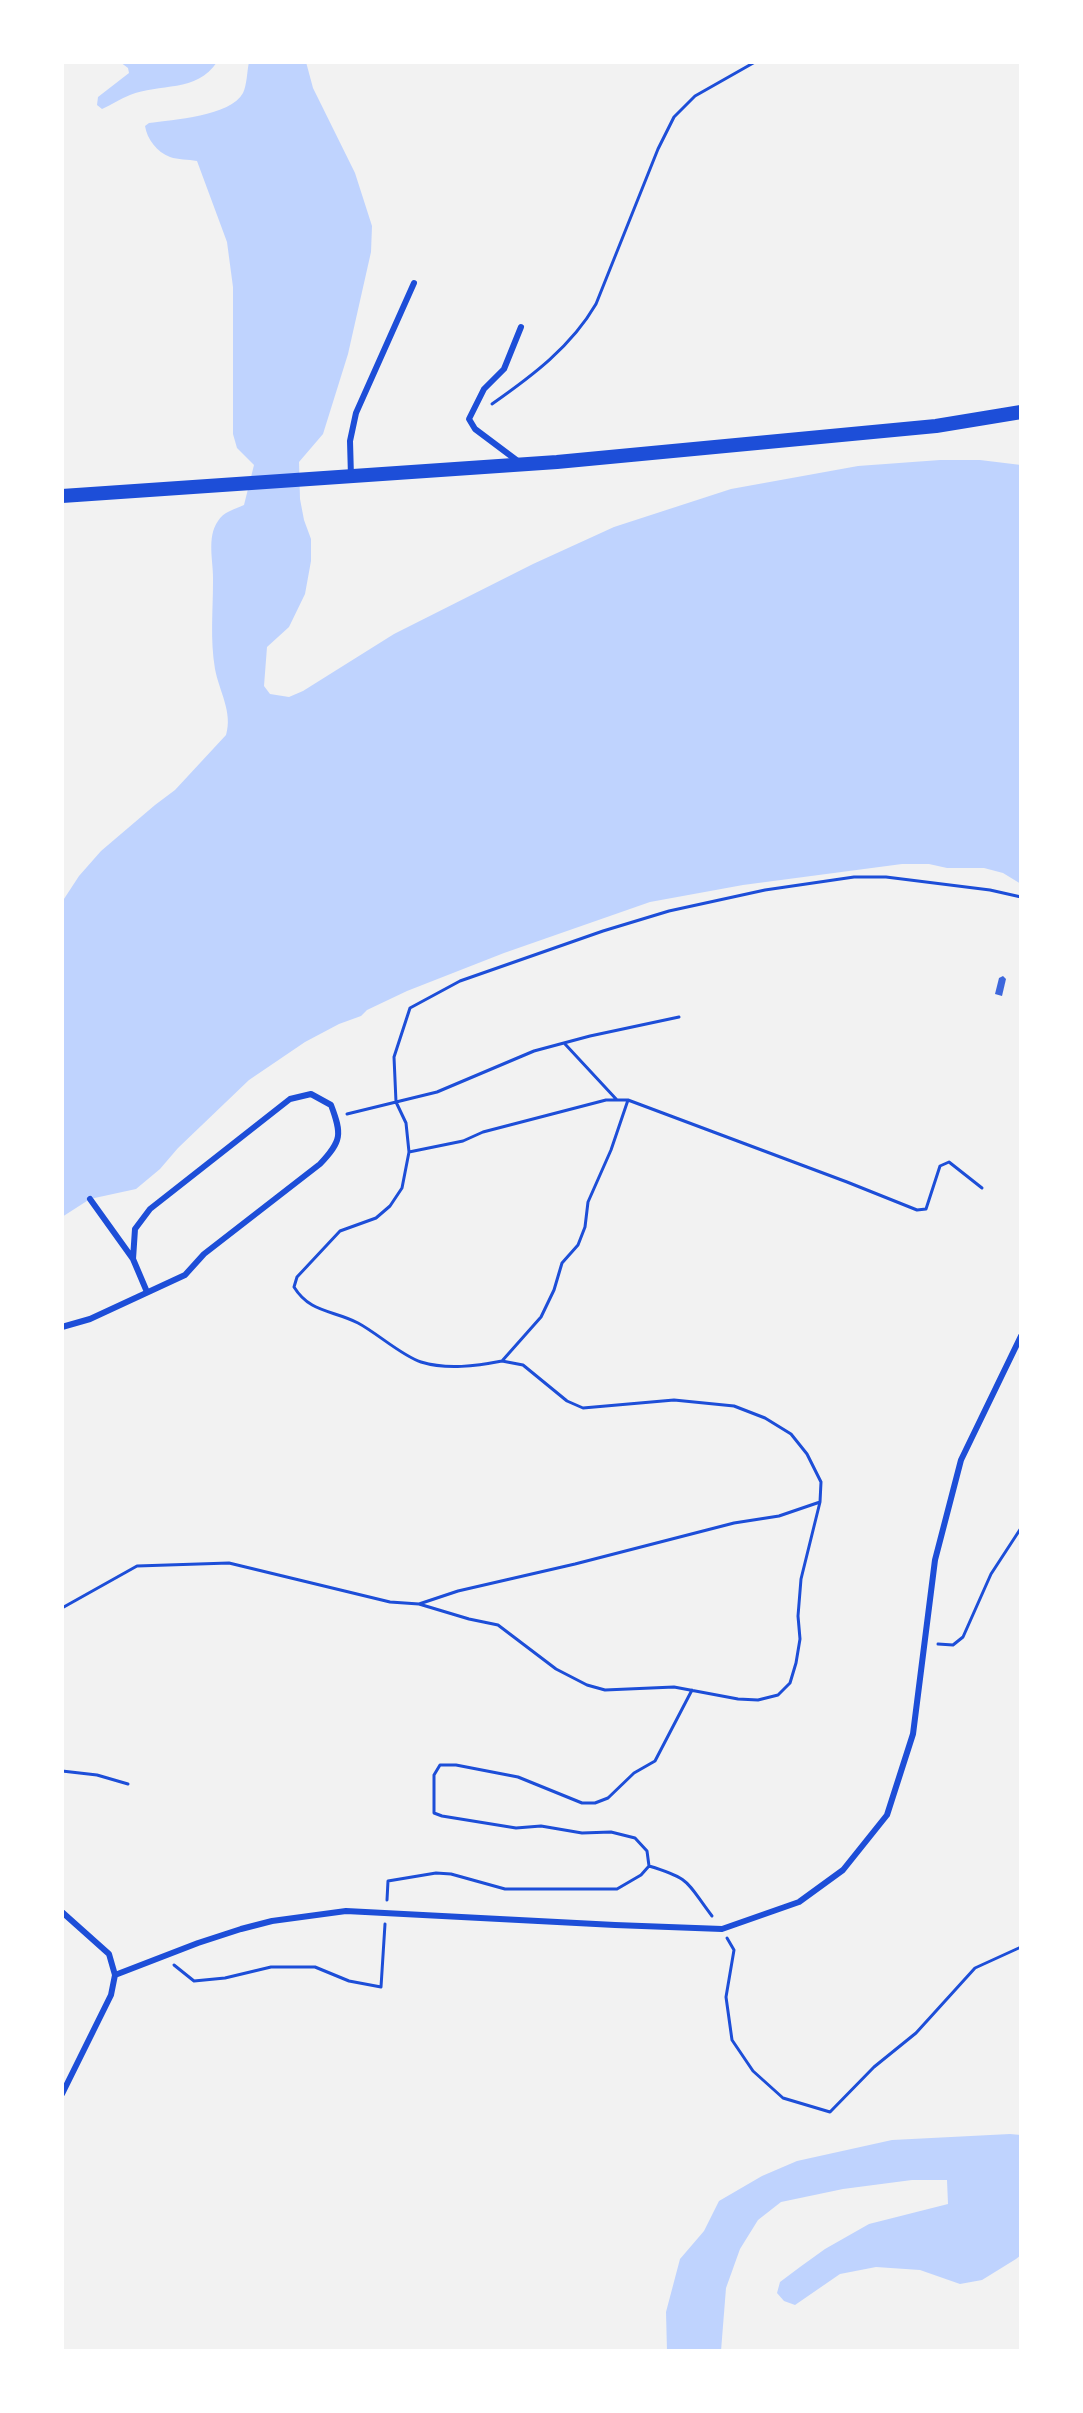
<!DOCTYPE html>
<html>
<head>
<meta charset="utf-8">
<style>
	body { margin:0 }
	#map { position:relative; width:1083px; height:2413px; overflow:hidden; background:#f2f2f2; font-family:"Source Serif 4",serif }
	canvas { display:block }
	.frame { position:absolute; inset:0; border:64px solid #fff; pointer-events:none }
</style>
</head>
<body>
<div id="map">
<canvas width="1083" height="2413"></canvas>
<div class="frame"></div>
</div>
<script>
const context = document.querySelector('canvas').getContext('2d');
context.lineJoin = 'round';
function paint(path, color) {
  context.fillStyle = color;
  context.fill(path, 'evenodd');
}
function strokePath(path, color, width, dash) {
  context.strokeStyle = color;
  context.lineWidth = width;
  context.lineCap = dash ? 'butt' : 'round';
  context.setLineDash(dash || []);
  context.stroke(path);
}
const water = new Path2D(`
	M120 62H217C197 93 159 83 130 95 120 99 111 105 102 109L97 105 98 97 129 73 128 68Z
	M249 62H306L313 88 355 173 372 226 371 252 348 354 323 434 299 462 300 499 304 520 311 539V561L305 594 289 627 267 647 264 686 270 694 289 697 303 691 394 634 533 564 614 527 731 489 858 466 940 460H980L1021 465V884L1003 873 984 868H947L929 864H902L743 885 650 902 504 953 407 991 367 1010 361 1016 339 1024 305 1042 249 1080 178 1148 160 1169 136 1189 90 1199 62 1217V902L79 876 101 851 155 805 175 790 226 735C233 712 219 691 215 669 210 639 213 611 213 582 214 563 206 538 218 521 223 512 235 509 244 505L254 465 237 448 233 434V287L227 242 197 161C188 159 178 160 170 157 157 152 147 139 145 126L149 123C172 120 231 116 243 93 247 85 247 71 249 62Z
	M1010 2134 1021 2135V2255L1016 2259 982 2280 960 2284 920 2270 876 2267 840 2274 795 2305 784 2301 777 2293 780 2282 800 2267 825 2249 869 2224 948 2204 947 2180H912L843 2189 781 2202 758 2220 740 2249 726 2288 721 2351H667L666 2312 680 2259 704 2231 719 2201 762 2176 797 2161 892 2140Z`);
const building = new Path2D(`
	M1003 976 1006 979 1002 996 995 994 999 978Z`);
const path = new Path2D(`
	M492 404C532 376 571 347 596 304L658 149 674 117 695 96 755 62
	M1021 940V941
	M565 1044 617 1100
	M628 1100 611 1150 588 1202 585 1227 578 1245 562 1263 554 1290 541 1317 502 1361C476 1366 447 1370 421 1362 402 1356 377 1333 358 1323 333 1310 310 1313 294 1287L297 1277 340 1231 376 1218 390 1206 402 1188 409 1152 406 1123 396 1102 394 1057 410 1008 460 981 603 931 669 911 765 890 854 877H886L990 890 1021 897
	M347 1114 437 1092 534 1051 590 1036 679 1017
	M409 1152 463 1141 483 1132 606 1100H628L847 1182 917 1210 926 1209 940 1166 949 1162 982 1188
	M419 1604 469 1619 498 1625 556 1669 587 1685 605 1690 674 1687 738 1699 758 1700 778 1695 790 1683 796 1663 800 1639 798 1616 801 1579 820 1502 821 1482 807 1454 791 1434 765 1418 734 1406 674 1400 583 1408 567 1401 523 1365 502 1361
	M62 1608 137 1566 229 1563 390 1602 419 1604 458 1591 575 1564 734 1523 779 1516 820 1502
	M938 1644 953 1645 963 1637 991 1574 1021 1528
	M62 1771 97 1775 128 1784
	M649 1866C692 1879 686 1882 712 1916
	M387 1900 388 1881 436 1873 451 1874 505 1889H617L641 1875 649 1866 647 1851 635 1838 611 1832 582 1833 541 1826 516 1828 442 1816 434 1813V1775L440 1765H456L518 1777 582 1803H595L608 1798 634 1773 655 1761 692 1690
	M727 1938 734 1950 726 1997 732 2040 753 2071 783 2098 830 2112 874 2067 916 2033 975 1968 1021 1947
	M174 1965 194 1981 225 1978 271 1967H315L349 1981 381 1987 385 1924`);
const service = new Path2D(`
	M519 462 475 429 469 419 484 389 504 369 521 327
	M351 477 350 441 356 413 414 283
	M90 1199 133 1259 147 1292
	M62 1327 90 1319 185 1275 204 1254 320 1164C342 1141 342 1134 331 1105L311 1094 290 1099 150 1209 135 1229 133 1259
	M62 1912 109 1954 115 1975 111 1995 62 2094
	M115 1975 198 1943 241 1929 272 1921 346 1911 615 1925 722 1929 799 1902 843 1870 887 1815 913 1734 935 1560 961 1460 1021 1336`);
const tertiary = new Path2D(`
	M62 496 557 462 936 426 1021 412`);
paint(water, '#bfd3fe');
paint(building, '#3d67dc');
strokePath(path, '#1d4ed8', 3);
strokePath(service, '#1d4ed8', 6);
strokePath(tertiary, '#1d4ed8', 14);
</script>
</body>
</html>
